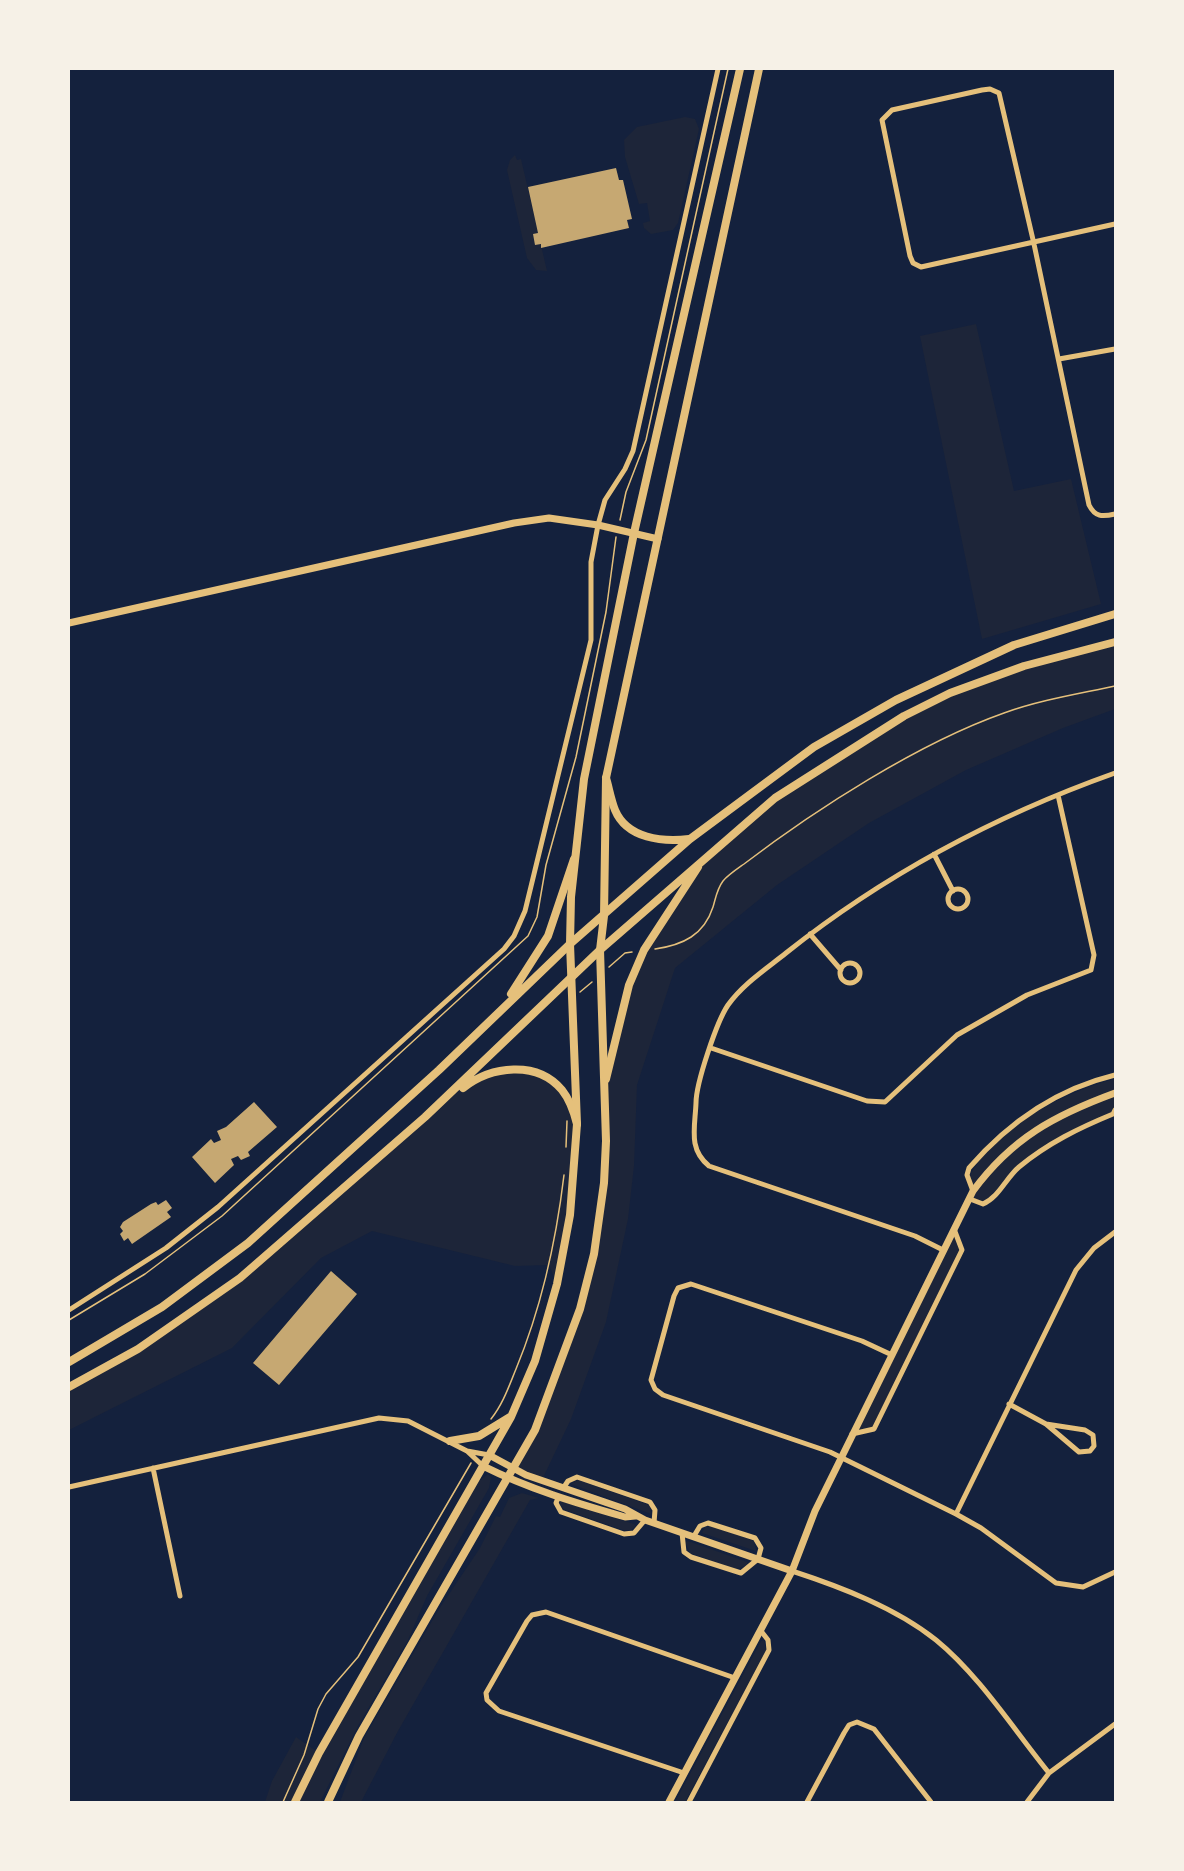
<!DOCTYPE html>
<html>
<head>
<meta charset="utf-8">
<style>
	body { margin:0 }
	#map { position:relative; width:1184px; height:1871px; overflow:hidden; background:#14213d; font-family:Helvetica,sans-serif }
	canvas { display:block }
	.frame { position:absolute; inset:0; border:70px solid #f6f1e7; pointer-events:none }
</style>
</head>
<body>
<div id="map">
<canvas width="1184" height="1871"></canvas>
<div class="frame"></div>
</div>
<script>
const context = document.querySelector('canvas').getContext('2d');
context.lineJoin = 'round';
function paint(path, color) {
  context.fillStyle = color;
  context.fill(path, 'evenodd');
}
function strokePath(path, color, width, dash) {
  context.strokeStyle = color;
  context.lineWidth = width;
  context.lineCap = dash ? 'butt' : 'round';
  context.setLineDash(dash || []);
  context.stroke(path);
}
const green = new Path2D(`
	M685 117 695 119 699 129 678 223 673 230 651 234 644 228 643 223 650 221 647 203 639 204 625 157 624 140 637 127Z
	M515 155 517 160 521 159 547 271 536 270 527 258 507 170 510 160Z
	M976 324 1014 491 1071 479 1101 604 982 639 920 336Z
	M1115 642V709L1063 728 966 770 869 823 777 885 675 968 637 1085 634 1166 628 1219 606 1322 571 1419 542 1480 511 1472 535 1430 580 1309 604 1183 606 1079 618 1025 644 950 704 857 775 798 950 693Z
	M521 1069 559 1086 577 1124 570 1215 557 1284 549 1265 515 1266 372 1231 321 1258 232 1348 69 1430V1387L206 1303 425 1117 473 1080Z
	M1115 1079V1110L1017 1169 990 1201 983 1204 970 1199 973 1191 968 1181C987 1131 1066 1091 1115 1079Z
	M954 1229 962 1250 874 1429 852 1434Z
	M488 1474 491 1477 489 1488 427 1596 408 1640 358 1726 320 1802H299L328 1744 464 1507 479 1481Z
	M578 1480 646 1504 650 1506 651 1514 571 1484Z
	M522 1493 539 1498 530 1500 398 1731 361 1802H340L364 1738 439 1609 480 1548 496 1516 500 1517 509 1498Z
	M561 1501 634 1524 636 1526 631 1530H623L563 1509 559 1502Z
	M713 1526 754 1541 756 1551 702 1533 705 1527Z
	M688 1541 747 1562V1565L736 1569 690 1553 685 1542Z
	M764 1640 766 1650 685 1802H675L761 1641Z
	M296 1737 319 1753 295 1802H265L272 1781Z`);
const building = new Path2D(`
	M616 168 619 180H623L632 219 627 220 629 228 541 248V244L535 245 533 234 538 233 528 187Z
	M254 1102 277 1127 248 1152 250 1156 241 1160 238 1156 231 1159 234 1165 215 1183 192 1157 211 1139 214 1143 221 1140 217 1131 226 1127Z
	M166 1200 172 1208 167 1212 171 1217 132 1244 128 1238 124 1241 120 1234 123 1231 120 1227 123 1222 151 1204 156 1202 158 1205Z
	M331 1271 357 1294 279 1385 253 1363Z`);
const path = new Path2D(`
	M620 520 626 492 646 440 728 69
	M655 949C683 945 704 935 713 907 716 897 717 889 723 881 728 875 737 869 744 864 816 809 919 743 1004 713 1040 700 1078 694 1115 686
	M609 967 625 953 632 952
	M580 992 592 982
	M566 1147 567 1121
	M69 1320 145 1274 222 1216 528 936 537 917 546 865 576 757 606 612 616 537
	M491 1419C503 1404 509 1386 516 1369 542 1306 556 1242 564 1175
	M283 1802 304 1755 318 1709 326 1694 358 1657 471 1463`);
const minor = new Path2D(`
	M1115 224 921 267 913 263 910 256 882 120 892 110 982 90 990 89 999 93 1034 244 1089 505C1095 517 1102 517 1115 514
	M1059 359 1115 349
	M934 854 953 891
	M948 899a10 10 0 1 1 20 0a10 10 0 1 1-20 0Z
	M810 934 841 970
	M840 973a10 10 0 1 1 20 0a10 10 0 1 1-20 0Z
	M711 1048 867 1101 885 1102 957 1035 1027 995 1091 970 1094 955 1058 795
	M973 1191 967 1175 969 1168C1008 1123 1057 1089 1115 1075
	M970 1199 983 1204C999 1197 1006 1178 1019 1167 1048 1143 1079 1128 1113 1114L1115 1110
	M943 1250 915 1236 709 1166C688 1149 695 1128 696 1103 696 1083 717 1021 728 1005 743 984 766 969 786 953 884 875 997 815 1115 773
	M69 1310 166 1248 218 1207 504 949 514 936 525 911 591 640V562L598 525 605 500 625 469 633 451 718 69
	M892 1355 862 1341 691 1284 678 1288 674 1296 651 1380 655 1389 663 1395 830 1452 956 1514 981 1528 1056 1583 1083 1587 1115 1572
	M1009 1404 1046 1424
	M1046 1424 1085 1430 1093 1435 1094 1446 1090 1451 1079 1452Z
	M852 1434 874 1429 962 1250 954 1229
	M467 1451 489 1455
	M153 1468 180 1596
	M69 1487 379 1418 408 1421 467 1451 483 1466
	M564 1487 568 1481 577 1477 650 1502 655 1510 654 1523
	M558 1498 556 1503 561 1512 624 1534 634 1533 645 1520
	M956 1514 1076 1270 1094 1248 1115 1232
	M682 1533 684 1552 691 1557 741 1573 758 1559 761 1548 755 1538 708 1523 700 1526 694 1536
	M792 1571C841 1587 896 1608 936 1640 979 1675 1014 1730 1049 1773
	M684 1773 499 1711 487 1700 486 1693 527 1621 532 1615 546 1612 735 1678
	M689 1802 769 1650 768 1640 761 1631
	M807 1802 844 1733 849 1725 857 1722 874 1729 931 1802
	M1027 1802 1049 1773 1115 1724`);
const tertiary = new Path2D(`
	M69 623 514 523 549 518 598 525 658 539
	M489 1455 526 1475 625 1509 645 1520 792 1571
	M483 1466C529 1489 576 1503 625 1517L635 1516
	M669 1802 792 1571 815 1511 973 1191C1012 1138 1055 1115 1115 1093`);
const secondary = new Path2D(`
	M450 1441 479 1436 510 1417
	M295 1802 319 1753 511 1417 535 1361 557 1284 570 1215 577 1124 570 944 571 897 584 779 634 533 740 69
	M328 1802 359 1736 535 1430 580 1309 594 1254 604 1183 606 1141 600 950 604 916 606 778 759 69`);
const primary = new Path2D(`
	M606 778C609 788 611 800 615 810 627 839 663 842 689 839
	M511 994 548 936 574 859
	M606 1079 629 985 644 950 698 867
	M463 1088C491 1066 537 1060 562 1090 570 1100 574 1112 577 1124
	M69 1362 162 1307 248 1243 439 1070 570 944 690 839 814 747 896 700 1014 645 1115 614
	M69 1387 138 1349 240 1278 425 1117 600 950 775 798 904 716 950 693 1024 666 1115 642`);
paint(green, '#1d2539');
paint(building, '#c6a872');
strokePath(path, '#e5c07b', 1.5);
strokePath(minor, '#e5c07b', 5);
strokePath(tertiary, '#e5c07b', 7);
strokePath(secondary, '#e5c07b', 8);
strokePath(primary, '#e5c07b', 8);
</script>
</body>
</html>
